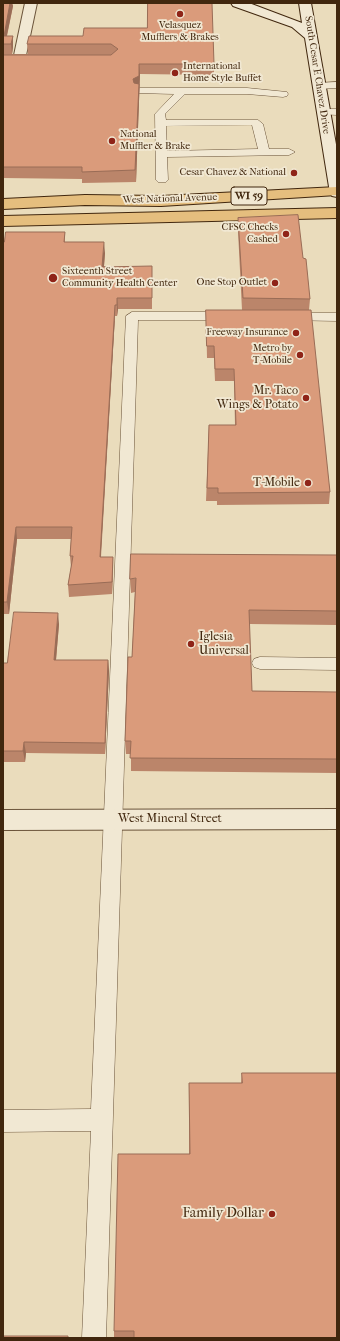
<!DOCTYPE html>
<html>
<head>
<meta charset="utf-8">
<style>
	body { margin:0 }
	#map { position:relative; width:340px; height:1341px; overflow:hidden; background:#eadcbc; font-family:"IM FELL French Canon",serif }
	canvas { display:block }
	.frame { position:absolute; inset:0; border:4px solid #41270e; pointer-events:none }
</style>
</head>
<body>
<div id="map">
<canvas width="340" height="1341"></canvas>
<div class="frame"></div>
</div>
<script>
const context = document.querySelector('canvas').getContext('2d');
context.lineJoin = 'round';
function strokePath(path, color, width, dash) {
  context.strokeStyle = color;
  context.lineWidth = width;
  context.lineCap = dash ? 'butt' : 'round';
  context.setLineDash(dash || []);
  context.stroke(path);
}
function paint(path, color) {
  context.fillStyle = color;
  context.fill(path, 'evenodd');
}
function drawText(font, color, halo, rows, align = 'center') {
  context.font = font + ' "IM FELL French Canon",serif';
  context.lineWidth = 3.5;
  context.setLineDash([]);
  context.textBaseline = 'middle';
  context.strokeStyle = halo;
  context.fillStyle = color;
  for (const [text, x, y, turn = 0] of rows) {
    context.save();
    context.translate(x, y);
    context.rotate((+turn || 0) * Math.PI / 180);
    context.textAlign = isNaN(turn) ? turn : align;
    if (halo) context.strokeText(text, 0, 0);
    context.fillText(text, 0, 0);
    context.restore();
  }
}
const lane = new Path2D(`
	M337 82V88L319 89 314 86 319 83Z
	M140 88H247L287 92 288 94 287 96 283 97 247 94H185L165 114 166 120H258L263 124 269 149H289L295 152 289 155 167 157 168 180 166 182H158L156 180 155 114 174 94 136 93 135 91 136 89ZM252 125 258 149 167 151 166 126Z
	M323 109H337V115L319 114 318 112Z
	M132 312H229L235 316 229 320H138L106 1338H82L91 1131 3 1132V1110L91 1109 126 316Z
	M289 313H337V321L284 320 283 317 284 314Z
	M260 657 337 658V670L260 669 254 667 252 663 254 659Z`);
const street = new Path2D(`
	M25 3H37L25 60 19 64 13 60Z
	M337 809V829L3 830V810Z`);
const secondary = new Path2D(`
	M231 3H249L302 23 299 3H311L337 150V197L332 196 330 193 305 38 292 27 233 6Z`);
const primary = new Path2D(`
	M337 187V195L161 206 85 205 3 209V199L85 195 161 196Z
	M337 208V218L3 226V216Z`);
const wall = new Path2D(`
	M3 3H12L13 6 7 36H13V47L12 54H28L27 44 83 36 214 64V75L140 74 136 182 82 183V179L3 178Z
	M238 218 303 258 310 299 309 310 330 492 329 504 217 505V501H206L209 425H235L234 381H215L214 358H207L206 310H242L238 231Z
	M65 232V242L105 253 104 266 152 277V309H118L117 316H115L101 557H113V568L112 594 69 597 68 585 71 567 70 556 71 539H17L9 614H3V242Z
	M337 555V625L249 624 252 691 337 692V773L131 771V754H126L125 741 132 657 135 592 131 593 130 579Z
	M59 624 56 660H108L109 671 105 754 26 753 25 762H3V663H7Z
	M242 1073 337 1338H114V1331L189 1154V1083H241Z`);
const shadedWall = new Path2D(`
	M10 3H12L13 6 5 44 4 36Z
	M13 36V47L12 54 11 44Z
	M139 64 140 74 136 182 133 79Z
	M104 242 105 253 103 278 102 267Z
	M117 298 118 309 117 316Z
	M115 305V316L100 568V557Z
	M16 527 17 539 9 614 7 602Z
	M113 557V568L112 594V582Z
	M58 613 59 624 55 671 54 660Z
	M108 660 109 671 105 754V743Z
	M24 742 26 753 25 762 23 751Z`);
const building = new Path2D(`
	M3 3H10L4 36H13L11 44H3Z
	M148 3H212L214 64H139V76L133 79 134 83 139 84 135 170 82 172V167H3V55H111L118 49 111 44H27L29 36H83L84 28H147Z
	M298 215 303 258 306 259 310 299 243 298 238 218Z
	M6 232H65L64 242H104L102 267 152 266V298H117V305H115L100 557H113L112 582 68 585 73 556H70L72 527H16L7 602H3V242H4Z
	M206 310H311L330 492 218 493V488H207L209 425H236L234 369H215L214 346H207Z
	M131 554 337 555V611L249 610 252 691 337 692V759L130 758 131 741H125L128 657H132L136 578 130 579Z
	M14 612 58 613 54 660H108L105 743 24 742 23 751H3V663H7Z
	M242 1073H337V1338H134V1331H114L118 1154H190L189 1083H242Z
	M4 1336H68V1338H4Z`);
const markers = [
	[180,14,4,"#8f2418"],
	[175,73,4,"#8f2418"],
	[112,141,4,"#8f2418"],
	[294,173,4,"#8f2418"],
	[286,234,4,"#8f2418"],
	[53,278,5,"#8f2418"],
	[275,283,4,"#8f2418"],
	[296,333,4,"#8f2418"],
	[300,355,4,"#8f2418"],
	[306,398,4,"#8f2418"],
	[308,483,4,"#8f2418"],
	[191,644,4,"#8f2418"],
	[272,1214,4,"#8f2418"]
];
const farPoinames = [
	["Velasquez",180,26,"center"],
	["Mufflers & Brakes",180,38,"center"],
	["International",183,67,"left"],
	["Home Style Buffet",183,79,"left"],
	["National",120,135,"left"],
	["Muffler & Brake",120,147,"left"],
	["Cesar Chavez & National",286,173],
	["CFSC Checks",278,228],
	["Cashed",278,240],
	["Sixteenth Street",62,272,"left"],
	["Community Health Center",62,284,"left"],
	["One Stop Outlet",267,283],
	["Freeway Insurance",288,333],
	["Metro by",292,349],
	["T-Mobile",292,361]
];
const farStreetnames = [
	["South Cesar E Chavez Drive",317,75,81],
	["West National Avenue",170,199,-2]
];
const shields = [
	[249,196,36]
];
const shieldNames = [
	["WI 59",249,196]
];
const poiNames = [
	["Mr. Taco",298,391],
	["Wings & Potato",298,405],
	["T-Mobile",300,483],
	["Iglesia",199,637,"left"],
	["Universal",199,651,"left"]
];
const streetNames = [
	["West Mineral Street",170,819]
];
const nearPoinames = [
	["Family Dollar",264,1214]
];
strokePath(lane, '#6b543a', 1);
strokePath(street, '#6b543a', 2);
strokePath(secondary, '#41270e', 2);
strokePath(primary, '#41270e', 2);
paint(lane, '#f1e8d3');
paint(street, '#f1e8d3');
paint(secondary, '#f1e8d3');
paint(primary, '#e5be7e');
paint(wall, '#bb856a');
paint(shadedWall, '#996c56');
paint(building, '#da9b7b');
strokePath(building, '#996c56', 1);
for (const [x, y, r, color] of markers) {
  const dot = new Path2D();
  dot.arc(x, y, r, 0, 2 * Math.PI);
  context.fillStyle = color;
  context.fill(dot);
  strokePath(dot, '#f1e8d3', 1.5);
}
drawText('10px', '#41270e', '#f1e8d3', farPoinames, 'right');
drawText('10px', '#41270e', '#f1e8d3', farStreetnames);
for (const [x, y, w] of shields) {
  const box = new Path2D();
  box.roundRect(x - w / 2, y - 9, w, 18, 3);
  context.fillStyle = '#f1e8d3';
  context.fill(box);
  strokePath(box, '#41270e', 1);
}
drawText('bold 11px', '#41270e', null, shieldNames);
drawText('12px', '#41270e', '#f1e8d3', poiNames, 'right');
drawText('12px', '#41270e', '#f1e8d3', streetNames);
drawText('14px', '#41270e', '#f1e8d3', nearPoinames, 'right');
</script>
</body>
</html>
